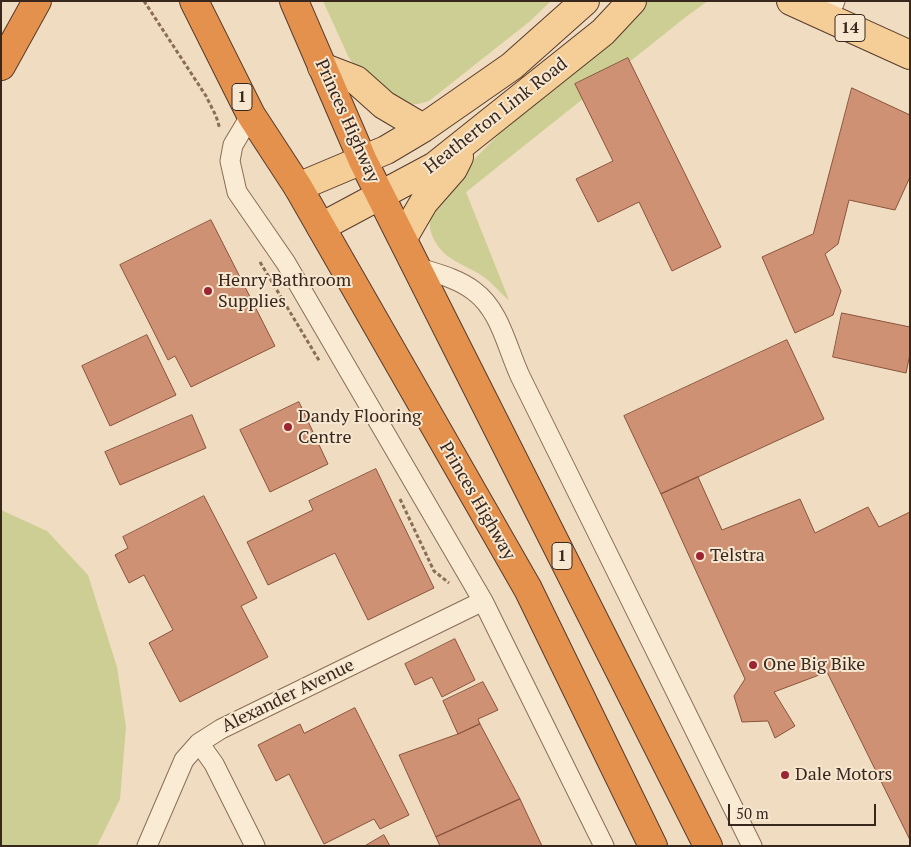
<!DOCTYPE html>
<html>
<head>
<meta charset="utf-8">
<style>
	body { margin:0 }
	#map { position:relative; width:911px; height:847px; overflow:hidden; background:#f0dcc0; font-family:"PT Serif",serif }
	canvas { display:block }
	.frame { position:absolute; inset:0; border:2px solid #38271c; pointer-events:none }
	.scale { position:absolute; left:728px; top:804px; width:148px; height:22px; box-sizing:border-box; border:2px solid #38271c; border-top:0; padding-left:6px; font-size:15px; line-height:18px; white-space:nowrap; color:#38271c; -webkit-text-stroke:4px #f7e7d0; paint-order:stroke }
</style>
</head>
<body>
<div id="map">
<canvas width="911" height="847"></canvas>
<div class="frame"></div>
<div class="scale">50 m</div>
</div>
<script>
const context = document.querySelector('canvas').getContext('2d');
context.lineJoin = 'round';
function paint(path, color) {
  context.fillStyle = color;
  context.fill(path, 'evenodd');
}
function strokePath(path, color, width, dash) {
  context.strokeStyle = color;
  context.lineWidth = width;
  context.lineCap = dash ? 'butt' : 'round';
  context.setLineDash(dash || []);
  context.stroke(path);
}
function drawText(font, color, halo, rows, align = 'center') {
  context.font = font + ' "PT Serif",serif';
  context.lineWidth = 4;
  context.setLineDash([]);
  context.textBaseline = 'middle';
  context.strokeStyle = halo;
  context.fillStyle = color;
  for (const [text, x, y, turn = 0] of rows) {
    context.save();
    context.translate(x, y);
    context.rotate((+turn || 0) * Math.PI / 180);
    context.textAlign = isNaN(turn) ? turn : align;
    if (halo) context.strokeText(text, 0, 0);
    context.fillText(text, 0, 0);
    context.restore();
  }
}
const green = new Path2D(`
	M323 1H551L529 22 429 101 418 104 404 105 364 77 349 58Z
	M643 1H708L687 16 466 192 509 300C501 294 496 287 489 281 478 271 462 266 449 257 435 247 421 223 437 209L432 202 502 131 608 45Z
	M1 510 47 531 88 575 117 667 126 727 120 799 97 846H1Z`);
const building = new Path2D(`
	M628 58 721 247 672 271 639 202 598 222 576 179 613 161 575 84Z
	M852 88 910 115V177L895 210 849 200 838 244 825 254 841 291 833 315 795 333 762 257 813 234Z
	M211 220 275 346 191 387 175 356 168 360 120 265Z
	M842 313 910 327V354L906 373 833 357Z
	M147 335 176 395 110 426 82 366Z
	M787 340 824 419 661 494 624 416Z
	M299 402 328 464 270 492 240 430Z
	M192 415 206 448 120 485 105 452Z
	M376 469 434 588 368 620 335 553 268 585 247 542 313 510 309 501Z
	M698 477 722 530 800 499 815 533 868 507 879 527 910 512V840L827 672 774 692 795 726 775 738 768 721 742 722 734 696 745 679 661 494Z
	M204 496 257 598 241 606 268 657 180 702 149 643 173 630 144 575 129 583 115 555 128 548 123 537Z
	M455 639 475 680 442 697 432 677 415 685 405 664Z
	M483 682 498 710 478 719 480 724 458 734 443 701Z
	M355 708 409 815 380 829 374 819 324 844 289 774 276 781 258 745 300 724 304 733Z
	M480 724 520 799 436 837 399 755 458 734Z
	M520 799 542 846H440L436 837Z
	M384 835 390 846H365Z`);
const path = new Path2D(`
	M144 1 206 96 216 116 220 129
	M260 262 320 362
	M400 499 434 571 449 583`);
const street = new Path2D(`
	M828 18 835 1
	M251 115 233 145 230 161 237 192 286 263 483 601 604 846
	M416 267C435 273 457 278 474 291 501 311 507 349 521 378L752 846
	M199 743 214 764 255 846
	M147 846 184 760 199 743 221 729 483 601`);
const primary = new Path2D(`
	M791 1 910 55
	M322 67 356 80 384 105 423 128
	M298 187 386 150 423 128 512 66 585 1
	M321 227 435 166 603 32 632 1
	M403 238 424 202 453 169 459 157`);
const highway = new Path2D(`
	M194 1 251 115 298 187 528 589 653 846
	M294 1 363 161 708 846
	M1 66 37 1`);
const markers = [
	[208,291,5,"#9b2532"],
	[288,427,5,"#9b2532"],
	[700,556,5,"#9b2532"],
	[753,665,5,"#9b2532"],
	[785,775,5,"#9b2532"]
];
const shields = [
	[850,28,30],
	[242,97,20],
	[562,556,20]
];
const shieldNames = [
	["14",850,28],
	["1",242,97],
	["1",562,556]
];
const streetNames = [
	["Heatherton Link Road",496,116,-38],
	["Princes Highway",347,121,66],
	["Princes Highway",477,501,60],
	["Alexander Avenue",288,696,-26]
];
const poiNames = [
	["Henry Bathroom",218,281],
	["Supplies",218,302],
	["Dandy Flooring",298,417],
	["Centre",298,438],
	["Telstra",710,556],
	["One Big Bike",763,665],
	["Dale Motors",795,775]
];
paint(green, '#cdce94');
paint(building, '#cf9174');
strokePath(building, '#89533c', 1);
strokePath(street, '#896d57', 21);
strokePath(primary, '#573b2c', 30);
strokePath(highway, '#573b2c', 30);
strokePath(path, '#896d57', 3, [4, 2.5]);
strokePath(street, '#faebd4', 19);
strokePath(primary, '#f5cd96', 28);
strokePath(highway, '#e3914d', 28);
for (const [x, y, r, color] of markers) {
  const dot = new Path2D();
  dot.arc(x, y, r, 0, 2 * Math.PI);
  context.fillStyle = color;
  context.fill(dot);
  strokePath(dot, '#f7e7d0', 2);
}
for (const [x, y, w] of shields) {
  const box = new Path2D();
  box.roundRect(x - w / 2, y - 13.5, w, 27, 4);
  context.fillStyle = '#f7e7d0';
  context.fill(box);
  strokePath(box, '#38271c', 1);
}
drawText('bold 16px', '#38271c', null, shieldNames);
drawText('18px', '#38271c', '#f7e7d0', streetNames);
drawText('18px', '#38271c', '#f7e7d0', poiNames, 'left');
</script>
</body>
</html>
